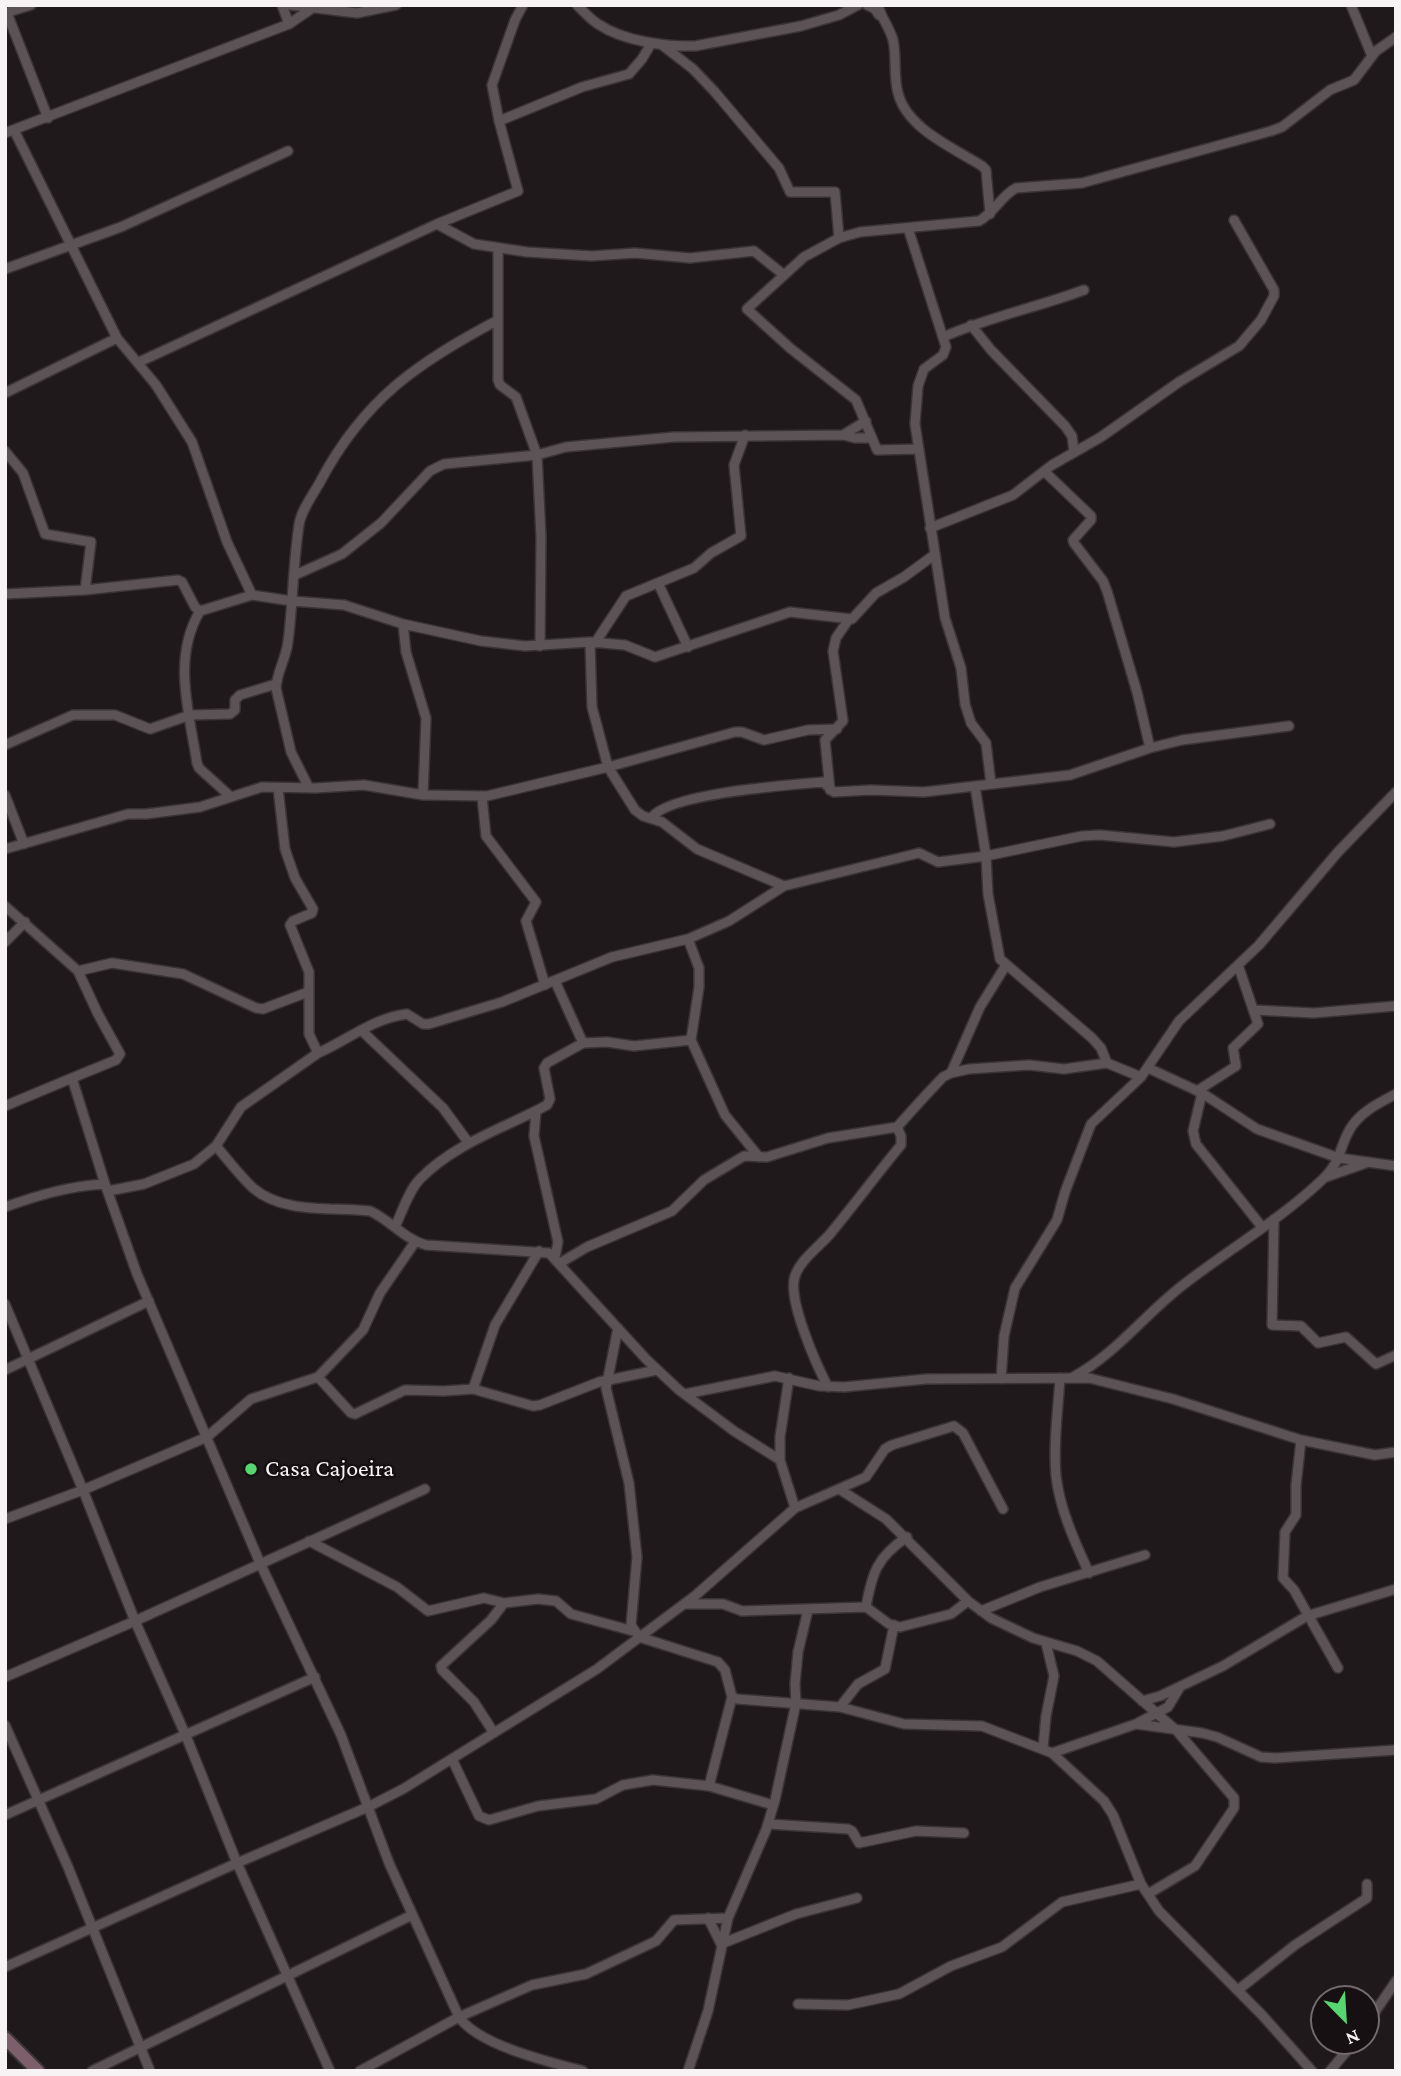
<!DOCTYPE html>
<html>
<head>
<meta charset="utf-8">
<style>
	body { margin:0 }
	#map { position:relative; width:1401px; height:2076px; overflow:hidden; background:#20191c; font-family:"Crimson Pro",serif }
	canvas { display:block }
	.frame { position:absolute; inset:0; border:7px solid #f7f2f4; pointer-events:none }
	.north { position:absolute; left:1310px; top:1985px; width:70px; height:70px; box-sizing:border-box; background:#171013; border:2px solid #716a6d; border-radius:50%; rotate:156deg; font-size:19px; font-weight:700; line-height:28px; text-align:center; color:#f7f2f4 }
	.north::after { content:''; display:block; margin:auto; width:24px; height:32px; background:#57d570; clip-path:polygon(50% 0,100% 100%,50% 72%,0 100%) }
</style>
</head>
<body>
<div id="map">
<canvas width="1401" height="2076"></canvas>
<div class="frame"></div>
<div class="north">N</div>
</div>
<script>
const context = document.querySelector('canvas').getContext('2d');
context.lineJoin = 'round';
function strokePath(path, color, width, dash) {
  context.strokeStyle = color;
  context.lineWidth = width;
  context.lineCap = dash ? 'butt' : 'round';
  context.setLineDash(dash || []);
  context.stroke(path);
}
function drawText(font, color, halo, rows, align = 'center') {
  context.font = font + ' "Crimson Pro",serif';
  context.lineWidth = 5;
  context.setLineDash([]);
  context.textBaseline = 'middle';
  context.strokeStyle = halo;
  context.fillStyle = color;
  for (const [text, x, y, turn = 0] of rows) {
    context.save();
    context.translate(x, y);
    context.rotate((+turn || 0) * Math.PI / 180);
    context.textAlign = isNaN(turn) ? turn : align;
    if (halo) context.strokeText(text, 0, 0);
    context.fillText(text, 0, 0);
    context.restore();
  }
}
const street = new Path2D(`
	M282 5 289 24
	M290 5 357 13 396 5
	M577 5C584 12 590 19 598 24 623 41 666 47 695 46L801 26 839 15 858 5
	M867 5 875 9 879 15
	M878 5C881 18 890 28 893 40 897 57 893 76 898 93 907 129 954 148 982 166L986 170 990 214
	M1351 5 1372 56
	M5 13 31 5
	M7 13 48 118
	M662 45 693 69 714 91 779 168 790 192H835L839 238
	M499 121 582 87 629 74 642 59 651 44
	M14 130 117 338 156 385 192 442 227 542 252 595
	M5 133 289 24 314 7
	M437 224 474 244 527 252 592 256 635 253 690 258 754 251 784 275
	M908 228 946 347 943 355 924 369 918 386 915 424 945 618 961 668 965 704 971 723 986 743 991 784
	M498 249V380L500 385 516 397 537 455 541 537 540 646
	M5 269 121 227 288 151
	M971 325 991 350 1065 426 1072 436 1074 451
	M943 337C989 317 1038 307 1084 290
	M139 362 437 224 518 191 499 121 492 85 515 20 523 5
	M5 393 117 338
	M843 435 866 421
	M918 449 877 450 856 400 790 348 747 309 804 257 839 238 860 232 979 221C994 213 1001 196 1016 188L1082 183 1271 131 1282 127 1330 90 1354 80 1376 51 1396 37
	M5 451 23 473 45 534 91 542 85 590
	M1044 471 1091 516V520L1073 540 1074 543 1103 581 1107 591 1137 692 1150 748
	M930 528 1013 495 1052 465 1101 437 1179 382 1239 346 1261 320 1274 296V290L1234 220
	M295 575 342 554 381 523 430 471 444 464 537 455 566 447 674 437 843 435 855 438H872
	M658 583 688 647
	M5 594 85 590 178 580 182 582 195 607 200 611 252 595 292 601 344 605 403 624 481 641 525 646 590 642 625 645 655 657 790 612 852 619 876 593 904 577 934 555
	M200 611C172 658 189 712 197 763L199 768 231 797
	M403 624 406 652 426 718 423 795
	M590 642 592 707 608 767 635 810 643 816 662 822 697 849 784 886
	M595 643 626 596 694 568 711 553 741 536 734 465 745 435
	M5 745 73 715H115L150 729 190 715 230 714 235 710V700L240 695 276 684
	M975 786 986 856 988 894 1000 959 1092 1038 1101 1048 1107 1063
	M309 788 291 752 276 688C277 672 286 658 288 642 293 603 293 564 299 525 301 510 313 495 320 482 364 399 417 363 498 320
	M830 790 825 740 843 721 833 651 836 638 849 619
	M5 795 24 844
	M482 797 486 836 536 902 526 921 545 985
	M652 817C671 793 789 785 823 782L834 792 871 790 924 792 1070 775 1150 748 1182 740 1289 726
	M5 849 128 814H146L200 807 262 787 316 788 364 785 423 795 487 796 608 767 735 732H742L764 740 808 730 837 729
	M5 906 78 971 98 1014 120 1054 116 1060 72 1078
	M688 939 699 968V987L691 1040 725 1115 759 1157
	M5 942 25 922
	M78 971 112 963 183 974 256 1008 263 1009 308 992
	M555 981 583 1043
	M1254 1010 1314 1013 1396 1006
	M361 1030 443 1108 468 1142
	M318 1053C348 1040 373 1018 407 1014L423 1024H429L502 1002 612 957 688 939 729 921 784 886 919 853 938 862 986 856 1082 836 1100 835 1174 842 1223 836 1270 824
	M1148 1068 1202 1093 1257 1129 1339 1158 1396 1166
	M951 1073 980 1007 1006 965
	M1197 1091 1236 1066 1233 1048 1258 1024 1238 965
	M1202 1093 1193 1131 1196 1144 1262 1227
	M5 1106 72 1078 105 1184 137 1274 260 1563 341 1735 389 1863 459 2017C478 2045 549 2062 583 2071
	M536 1111 534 1136 558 1242 555 1258
	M216 1146C228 1160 240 1176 253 1188 283 1214 332 1207 370 1211 390 1220 404 1239 426 1245L549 1253 646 1359 679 1390 734 1431 780 1460 795 1508
	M1326 1177 1366 1163
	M108 1191 144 1184 194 1164 216 1146 241 1107 318 1053 309 1034V972L290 925 293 921 312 913 313 909 295 878 285 849 278 788
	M5 1207C39 1195 69 1186 105 1184
	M1274 1219 1272 1325 1301 1326 1318 1343 1346 1337 1376 1364 1396 1355
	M395 1227C402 1212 409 1190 420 1179 455 1143 505 1128 547 1105L550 1099 544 1068 547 1063 583 1043 607 1042 634 1046 691 1040
	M560 1263 587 1247 672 1211 704 1180 744 1156 767 1157 828 1138 897 1127 926 1095 943 1077 951 1073 969 1069 1029 1065 1064 1069 1107 1063 1141 1077
	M5 1304 83 1490 135 1621 186 1736 237 1863 330 2071
	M618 1328 606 1388 629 1483 637 1557 631 1625 639 1637 718 1662 725 1670 732 1697 737 1699 840 1707 904 1724 982 1726 1052 1753 1104 1801 1113 1815 1141 1884 1159 1911 1262 2015 1312 2071
	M5 1370 149 1301
	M318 1377 351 1413 355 1414 405 1390 444 1391 473 1389 533 1406 540 1405 599 1382 657 1370
	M1073 1377C1117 1353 1144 1315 1183 1285 1229 1249 1280 1220 1323 1179 1341 1162 1339 1148 1350 1129 1360 1112 1379 1103 1396 1094
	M1060 1378C1058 1410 1053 1444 1056 1476 1060 1510 1075 1542 1089 1573
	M1001 1379 1004 1336 1015 1288 1057 1220 1065 1192 1091 1124 1141 1077 1179 1021 1259 945 1338 852 1396 792
	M828 1387C816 1364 790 1305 794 1280 797 1262 819 1247 830 1234 854 1205 877 1174 901 1145V1136L897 1127
	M473 1389 495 1325 539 1251
	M685 1394 775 1376 819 1386 844 1387 926 1379 1089 1378 1173 1399 1301 1440 1375 1455 1396 1452
	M1301 1440 1296 1485V1515L1285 1532 1283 1578 1294 1590 1338 1668
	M780 1460V1437L789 1378
	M839 1489 886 1519 968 1601 991 1618 1033 1638 1077 1651 1097 1661 1177 1731 1234 1798V1808L1195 1866 1148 1894
	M5 1519 83 1490 207 1437 251 1399 318 1377 363 1330 380 1293 415 1242
	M309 1541 397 1587 428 1611 484 1598 504 1603 538 1599 556 1601 571 1614 633 1631
	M684 1604H723L742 1611 866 1607 889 1624 900 1627 951 1614 968 1601
	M866 1607C872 1573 877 1557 907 1537
	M981 1611 1040 1587 1145 1555
	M5 1677 135 1621 425 1489
	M1142 1701 1160 1696 1223 1666 1307 1616 1396 1589
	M840 1707 858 1684 885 1669 894 1625
	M1136 1724 1168 1707 1180 1687
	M5 1725 68 1867 150 2071
	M494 1733 474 1702 442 1670 441 1666 491 1620 504 1603
	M1043 1748 1046 1716 1054 1676 1046 1643
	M1052 1753 1136 1724 1202 1733 1217 1737 1261 1757 1275 1758 1396 1750
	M452 1759 479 1816 489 1820 538 1806 596 1799 623 1785 653 1780 709 1786 773 1805
	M709 1786 732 1697
	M5 1815 315 1677
	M768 1824 848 1829 852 1831 859 1843 916 1831 964 1833
	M708 1918 721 1944 796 1914 857 1898
	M5 1967 237 1863 368 1807 403 1789 597 1669 696 1595 795 1508 866 1477 885 1449 892 1445 954 1426 963 1433 1003 1509
	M1238 1990 1295 1945 1367 1898V1884
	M798 2004 848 2005 899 1994 951 1966 1002 1947 1062 1902 1141 1884
	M1366 2025 1396 1981
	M92 2071 412 1915
	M360 2071 459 2017 532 1985 586 1974 656 1941 674 1920 728 1918
	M688 2071 708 2011 728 1918 766 1830 775 1800 796 1703 795 1684 798 1652 808 1610
	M1330 2071 1355 2041`);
const secondary = new Path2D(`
	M5 2038 38 2071`);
const markers = [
	[251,1469,7,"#57d570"]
];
const poiNames = [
	["Casa Cajoeira",265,1469]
];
strokePath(street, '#393436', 12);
strokePath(secondary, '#393436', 16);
strokePath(street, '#5c5356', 9);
strokePath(secondary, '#7d5f6c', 12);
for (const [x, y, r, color] of markers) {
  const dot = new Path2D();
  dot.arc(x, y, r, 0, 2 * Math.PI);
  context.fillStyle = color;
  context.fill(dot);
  strokePath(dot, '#171013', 2.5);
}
drawText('24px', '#f7f2f4', '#171013', poiNames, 'left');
</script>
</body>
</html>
